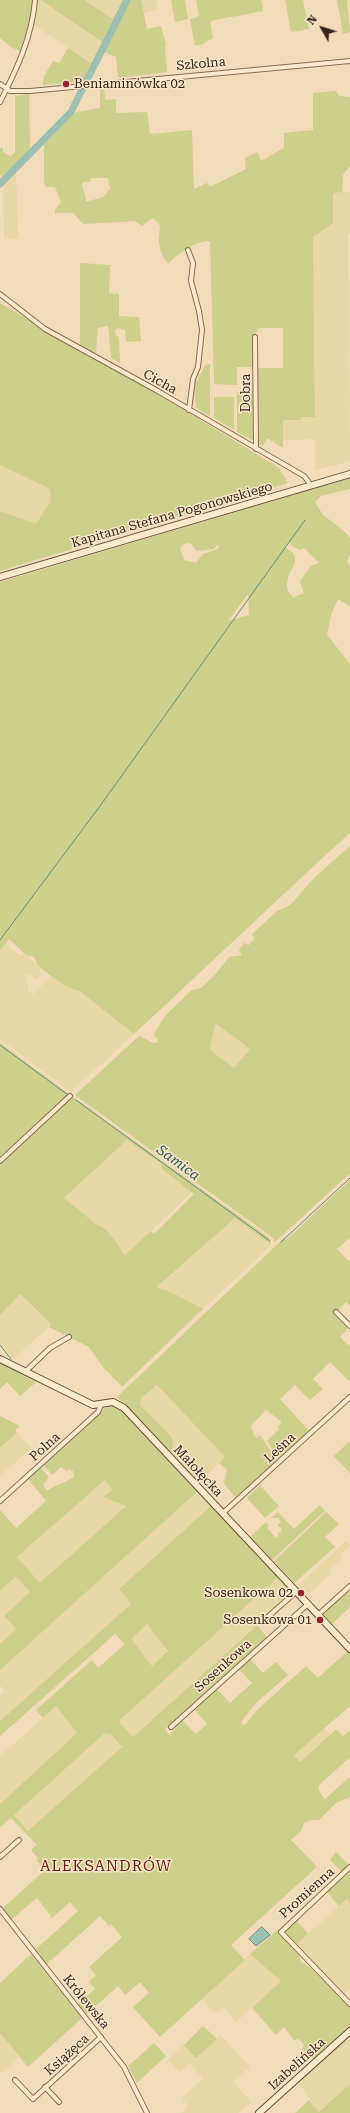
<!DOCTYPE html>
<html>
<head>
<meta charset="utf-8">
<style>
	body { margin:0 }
	#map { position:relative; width:350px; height:2113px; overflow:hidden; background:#f1dbb9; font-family:"Roboto Serif",serif }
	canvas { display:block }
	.north { position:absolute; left:302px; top:8px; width:40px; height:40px; -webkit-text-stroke:3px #f8e6c9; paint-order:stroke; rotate:309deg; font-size:11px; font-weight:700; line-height:16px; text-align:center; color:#362419 }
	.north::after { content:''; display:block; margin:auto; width:14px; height:18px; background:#362419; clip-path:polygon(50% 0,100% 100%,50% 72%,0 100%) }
</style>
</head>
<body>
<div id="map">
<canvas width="350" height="2113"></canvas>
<div class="north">N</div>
</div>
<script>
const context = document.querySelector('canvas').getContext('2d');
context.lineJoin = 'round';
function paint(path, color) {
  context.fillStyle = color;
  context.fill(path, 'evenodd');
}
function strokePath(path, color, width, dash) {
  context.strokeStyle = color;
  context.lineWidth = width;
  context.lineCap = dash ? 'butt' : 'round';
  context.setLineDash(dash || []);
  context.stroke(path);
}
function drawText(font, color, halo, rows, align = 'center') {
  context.font = font + ' "Roboto Serif",serif';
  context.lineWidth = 3;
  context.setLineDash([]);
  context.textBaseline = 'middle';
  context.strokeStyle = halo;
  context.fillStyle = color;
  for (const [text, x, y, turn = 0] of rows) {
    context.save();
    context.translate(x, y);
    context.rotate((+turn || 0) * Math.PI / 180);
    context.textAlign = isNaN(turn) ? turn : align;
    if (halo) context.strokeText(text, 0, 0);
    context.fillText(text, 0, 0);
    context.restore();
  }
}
const farmland = new Path2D(`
	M38 0H41L102 42 92 64 34 25Z
	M84 0H123L113 20Z
	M141 0H156L158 9 144 13Z
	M16 173 18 238 4 239 3 185Z
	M333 192H350V234H348L350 461 315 470V439L283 440V420H301V417L315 416 313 237 333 223Z
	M0 465 50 489 51 501 36 524 0 511Z
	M6 942 13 950 20 955H26L38 966 41 975 36 980 30 974 27 975 28 990 32 995 51 976 65 986 81 992 134 1034 71 1092 0 1039V950Z
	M215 1023 250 1049 234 1068 210 1050Z
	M127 1140 163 1166 162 1168 192 1192 125 1256 107 1231 102 1226 97 1225 64 1199Z
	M235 1218 271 1245 203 1309 175 1294 157 1288Z
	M19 1294 51 1325 13 1359 0 1343V1315Z
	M157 1385 225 1457 199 1483 169 1452 171 1436 140 1405 141 1398Z
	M17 1433 31 1448 0 1476V1448Z
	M105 1480 112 1490 104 1497 126 1505 40 1584 17 1557Z
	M198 1491 212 1505 119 1589 131 1604 0 1721V1696L5 1691 0 1685V1670Z
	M346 1541 350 1546 340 1555 342 1558 329 1570 331 1573 306 1597 296 1587Z
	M16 1576 30 1592 4 1616 16 1629 0 1644V1591Z
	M279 1576 293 1591 133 1737 120 1723V1720Z
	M147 1624 168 1651 152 1666 130 1639Z
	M56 1706 77 1733 0 1804V1756Z
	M324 1727 330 1734 299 1762 294 1755Z
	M105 1733 111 1734 122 1747 28 1832 14 1815Z
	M347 1899 350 1903V1989L343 1995 296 1945Z
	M250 1954 281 1981 236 2022 224 2008 218 2013 216 2011 214 2013 202 1999Z
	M0 2033 19 2057 0 2074Z
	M221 2035 250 2067 233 2082 251 2102 238 2113H181L188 2106 182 2098 203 2079 190 2063 180 2072 168 2059 184 2045 196 2058Z
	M350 2036V2084L319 2112 298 2082Z`);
const green = new Path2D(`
	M0 0H33L31 21 20 51 11 47 0 38Z
	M41 0H84L113 19 123 0H141L147 29 161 26 166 44 165 48 167 72 118 78 116 57 105 52 90 81 43 85 44 76 53 61 59 63 68 48 92 64 102 42Z
	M171 0H185L188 19 175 22Z
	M196 0H261L263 11 210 21 213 38 203 44 195 46 190 19 199 17Z
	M285 0H303L309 29 291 32Z
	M337 0H347L350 32 343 34Z
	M100 88H104L105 100 116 99V113L147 112 150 134 192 130 194 189 207 183 210 187 246 169 245 158 258 152 261 161 284 148V133L313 130V93L336 91 339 96 350 97V166L343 175 342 192 333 193V223L313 237 315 417H301V420H283V448L267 438 263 446 258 444V368H283V328H259L255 335V367H237V385L214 384 210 241C193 242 180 252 168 264 163 259 159 247 159 240 159 229 164 225 152 218L142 226 135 221 83 224 73 213H55V210L61 202 55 187H46L44 182V145L76 112 100 108ZM91 178H108L110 189 103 197 86 202C86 195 82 190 82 182H90Z
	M29 94 30 150 3 176 0 175V148H3V152L10 156 15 153V96Z
	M80 263 110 265 109 293 119 294V316L139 317 141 341 126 342 125 330 119 328 115 330 116 336 119 337 120 363 111 358 108 326 98 328 96 353 80 345Z
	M0 303 181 408 279 468 288 483 0 571V511L36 524 51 501 50 489 0 465Z
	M210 364V416L196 408 194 387 205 365Z
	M253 391V392L254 441 237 432V392Z
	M214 397H234V430L214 418Z
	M350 478V489L321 496 315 502 323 515 343 530 350 538V555L347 561 350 566V606L338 599 331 615 327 635 350 664V833C277 899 207 967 134 1034L81 992 65 986 51 976 38 966 34 957 26 955 9 939 0 950V582ZM187 543 191 544 197 551 213 549 219 544 218 549 203 554 196 563 184 560 180 549 182 545ZM290 543 292 546 300 550 304 548 319 563 311 566 300 581 304 594 298 595 294 598C275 581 302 565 293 553 291 551 287 549 285 547ZM248 594 249 615 228 621Z
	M350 846V1173L275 1242 272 1237 75 1095 139 1036 153 1043 159 1042 154 1034 165 1016 192 990 201 988 215 975 229 957 242 955 239 950 244 943 249 945 254 938 252 934 277 911 290 905 315 877ZM215 1023 250 1049 234 1068 210 1050Z
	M0 1043 69 1094 0 1157Z
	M73 1097 268 1237 271 1245 235 1218 157 1287 175 1294 203 1309 122 1387 102 1366 89 1347 49 1327 51 1324 20 1294 0 1315V1164ZM127 1140 163 1165 161 1168 194 1194 154 1234 151 1231 125 1255C117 1246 109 1227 97 1225L64 1198Z
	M350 1180V1237L337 1249 350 1262V1305L346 1302 335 1313 349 1328 340 1337 350 1347V1382L330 1362 313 1379 323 1389 310 1400 295 1385 280 1399 310 1432 280 1460 267 1441 279 1429 277 1427 282 1422 266 1410 251 1426 254 1435 257 1438 260 1435 278 1462 237 1499 224 1484 227 1470 219 1463 225 1457 157 1385 141 1398 140 1405 171 1436C174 1442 174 1446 169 1452L117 1397 284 1238 286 1240Z
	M0 1361 20 1371 18 1373 36 1382 20 1396 7 1382 0 1389Z
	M111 1405 120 1407 198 1491 0 1670V1644L16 1629 4 1616 30 1592 16 1576 0 1591V1510L16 1528 46 1501 27 1478 40 1467 49 1477 43 1485 47 1491C56 1484 65 1483 74 1477L73 1471 69 1469 66 1471 61 1467 52 1475 43 1464 104 1409ZM105 1480 112 1490 103 1497 126 1506 40 1583 17 1557Z
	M0 1416 20 1426 15 1430 17 1433 0 1448Z
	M350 1441V1473L334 1456Z
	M260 1485 279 1506 265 1518 247 1498Z
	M212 1505 278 1577 120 1720V1723L133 1737 257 1625 267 1637 165 1729 169 1735 182 1720 196 1734 207 1724 194 1709 217 1689 230 1703 252 1683 239 1669 250 1659 263 1673 276 1662 288 1675 256 1703 241 1722 244 1726 258 1709 306 1666 318 1678 348 1651 350 1653V1706L294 1755 300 1762 336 1729 343 1736 350 1730V1757L318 1786 320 1793 325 1799 350 1777V1797L336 1803 319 1820H311L304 1823 301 1831 291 1840 317 1867 231 1945 245 1960 160 2037 133 2007 149 1993 140 1982 125 1995 118 1986 87 2014 78 2004 95 1989 89 1982 96 1975 89 1967 122 1937 111 1924 109 1926 100 1916 46 1965 35 1950 78 1911 70 1902 52 1918 37 1898 11 1920 3 1908 45 1870 36 1860 38 1858 31 1850 37 1845 11 1818 0 1827V1804L77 1733 56 1706 43 1718 36 1710 92 1660 98 1668 125 1644 115 1634 0 1736V1721L131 1604 119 1589ZM147 1624 168 1651 152 1666 131 1639ZM105 1733 111 1734 122 1747 28 1831 14 1815Z
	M320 1505 325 1511 272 1560 251 1538V1536L266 1522 269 1526 267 1528 276 1538 279 1536 278 1534 282 1530 278 1525 281 1522 278 1518H271L278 1512 294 1529Z
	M326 1512 339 1524 325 1537 335 1547 294 1583 274 1561Z
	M348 1591 350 1593V1607L332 1624 323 1614Z
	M336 1852 349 1865 342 1872 330 1860Z
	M350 1871V1903L347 1899 339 1906 327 1892Z
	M296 1920 308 1934 296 1945 286 1933V1929Z
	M277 1930 299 1956 301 1962 312 1969 350 2008V2025L313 2059 302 2049 304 2045 299 2039 294 2040 284 2027 276 2035 252 2008 281 1981 250 1954Z
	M31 1954 82 2018 28 2067 0 2033V1983Z
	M203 2026 217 2039 196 2058 184 2045Z
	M154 2043 166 2056 137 2083 128 2066Z
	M350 2084V2113H295L309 2100 319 2112Z`);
const water = new Path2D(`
	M262 1927 270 1935 256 1946 249 1939Z`);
const stream = new Path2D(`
	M0 940 100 806 305 520
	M0 1045 68 1095
	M76 1100 270 1241
	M281 1242 350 1178
	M0 1345 11 1359`);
const river = new Path2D(`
	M0 184 71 112 127 0`);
const street = new Path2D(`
	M0 84 10 91H30L350 61
	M0 102C17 69 32 37 35 0
	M188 250 193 263 191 281 199 311 202 330 198 367 193 379 189 410
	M0 294 45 329 156 390 304 476 311 485
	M255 337 256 449
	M0 1161 70 1096
	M336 1312 350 1326
	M25 1372 50 1348 69 1337
	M0 1501 98 1412 101 1405
	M223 1513 350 1397
	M318 1615 350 1586
	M262 1622 296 1592
	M171 1727 308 1604
	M0 1857 19 1840
	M350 1867 281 1932 350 2004
	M0 1909 124 2067 147 2113
	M15 2080 33 2099 101 2037
	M45 2087 59 2102`);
const secondary = new Path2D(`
	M0 577 350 474
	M0 1359 93 1405 113 1402 124 1408 350 1649
	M259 2113 350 2031`);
const markers = [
	[66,84,4,"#9b1f2c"],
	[301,1593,4,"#9b1f2c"],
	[320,1620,4,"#9b1f2c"]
];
const streetNames = [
	["Szkolna",201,64,-5],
	["Cicha",160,382,29],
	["Dobra",246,393,-90],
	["Kapitana Stefana Pogonowskiego",172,515,-16],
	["Polna",45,1447,-42],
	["Leśna",280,1448,-43],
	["Małołęcka",198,1471,47],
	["Sosenkowa",223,1666,-42],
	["Promienna",307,1893,-42],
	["Królewska",86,2002,51],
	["Książęca",67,2055,-42],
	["Izabelińska",297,2064,-42]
];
const poiNames = [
	["Beniaminówka 02",74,84,"left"],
	["Sosenkowa 02",293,1593],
	["Sosenkowa 01",312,1620]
];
const waterNames = [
	["Samica",178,1163,36]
];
const quarterNames = [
	["ALEKSANDRÓW",106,1867]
];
paint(farmland, '#e7d6a6');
paint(green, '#cdcf8d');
paint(water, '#9ec0b3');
strokePath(water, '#668e80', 1);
strokePath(stream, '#668e80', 1);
strokePath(river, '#9ec0b3', 7);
strokePath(street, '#886a53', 6);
strokePath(secondary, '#694b37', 8);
strokePath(street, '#fbe9cc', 4);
strokePath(secondary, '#fbe9cc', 6);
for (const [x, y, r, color] of markers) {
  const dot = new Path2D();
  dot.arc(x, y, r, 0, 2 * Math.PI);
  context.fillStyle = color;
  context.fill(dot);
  strokePath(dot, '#f8e6c9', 1.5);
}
drawText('13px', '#362419', '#f8e6c9', streetNames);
drawText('13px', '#362419', '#f8e6c9', poiNames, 'right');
drawText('italic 14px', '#27574f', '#f8e6c9', waterNames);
context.letterSpacing = '1px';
drawText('15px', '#651f16', '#f8e6c9', quarterNames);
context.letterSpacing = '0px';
</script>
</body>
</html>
